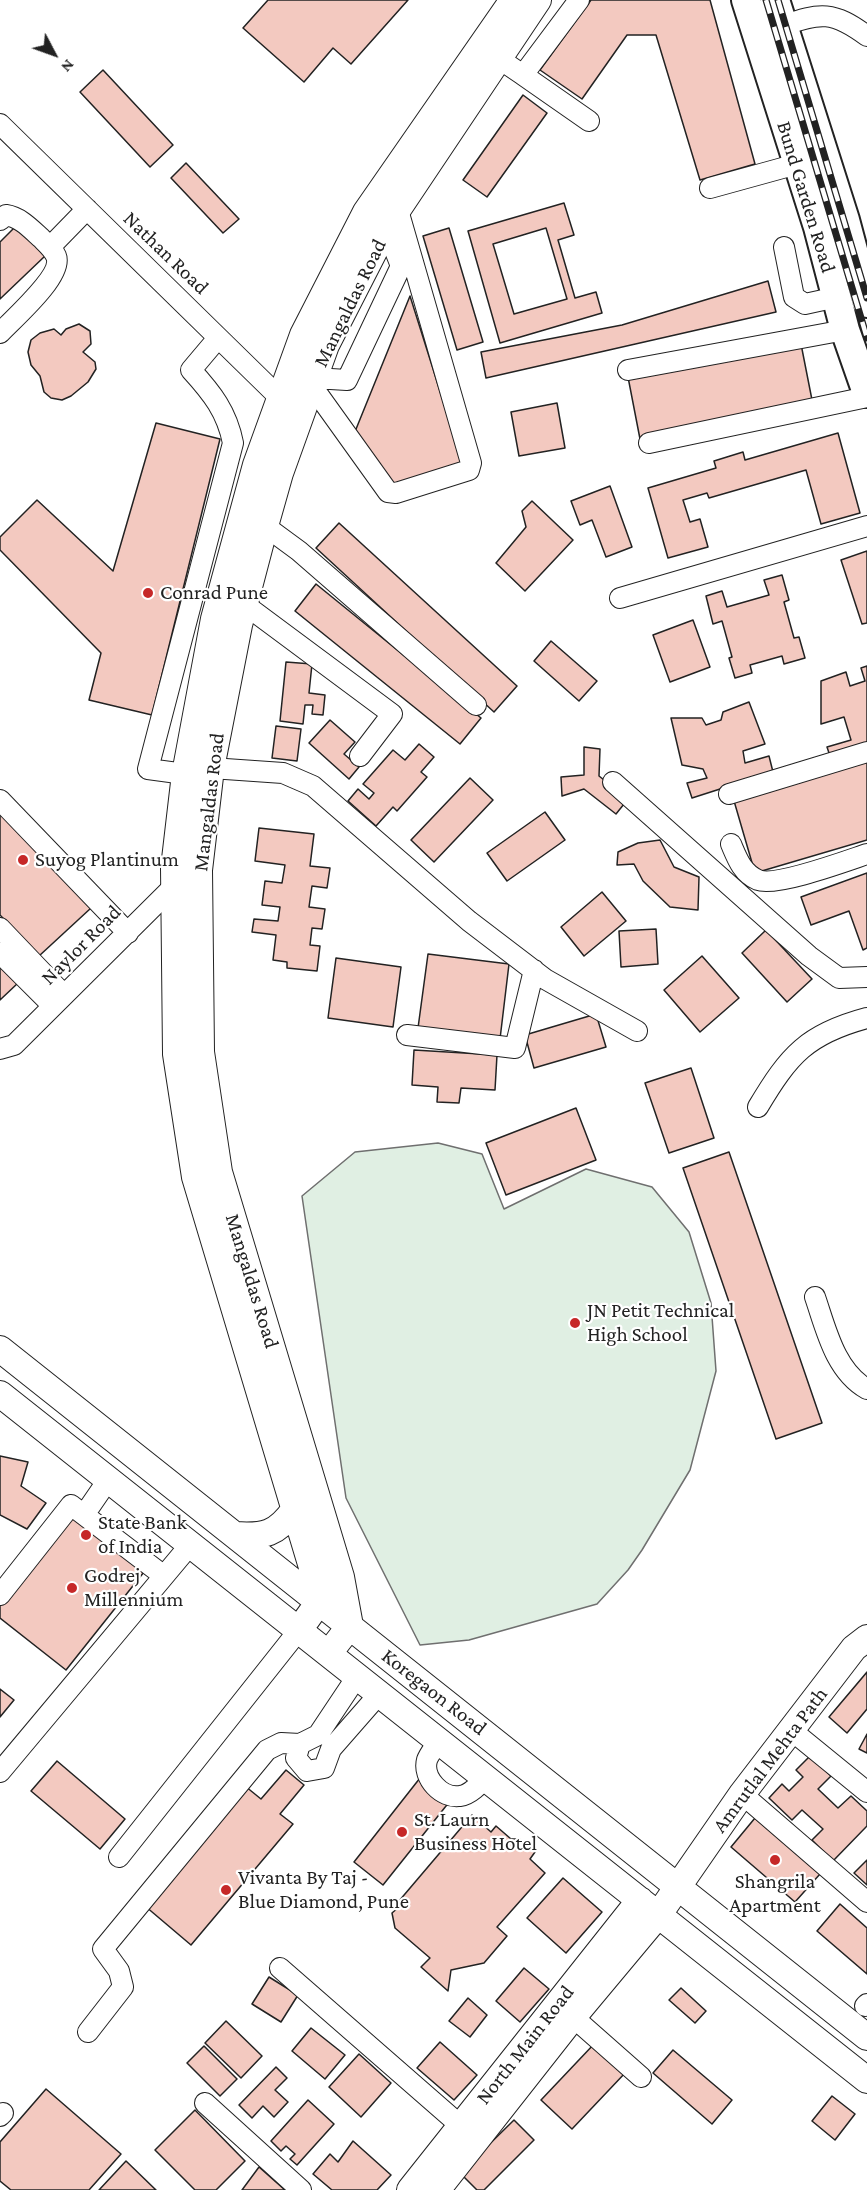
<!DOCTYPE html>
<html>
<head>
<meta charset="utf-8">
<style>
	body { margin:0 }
	#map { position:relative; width:867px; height:2190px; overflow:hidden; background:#fff; font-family:"Crimson Pro",serif }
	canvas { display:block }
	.north { position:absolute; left:24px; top:24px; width:60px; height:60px; -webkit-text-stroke:4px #fff; paint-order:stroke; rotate:131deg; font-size:16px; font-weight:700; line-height:24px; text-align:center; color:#222 }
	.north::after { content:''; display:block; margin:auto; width:21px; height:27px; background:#222; clip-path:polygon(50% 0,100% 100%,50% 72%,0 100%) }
</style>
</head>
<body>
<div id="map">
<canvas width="867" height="2190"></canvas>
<div class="north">N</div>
</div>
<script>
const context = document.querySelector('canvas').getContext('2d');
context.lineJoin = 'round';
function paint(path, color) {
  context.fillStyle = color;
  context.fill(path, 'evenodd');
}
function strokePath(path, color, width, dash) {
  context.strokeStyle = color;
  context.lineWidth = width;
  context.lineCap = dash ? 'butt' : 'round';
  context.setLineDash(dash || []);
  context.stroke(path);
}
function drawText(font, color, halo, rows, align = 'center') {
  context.font = font + ' "Crimson Pro",serif';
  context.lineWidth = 4.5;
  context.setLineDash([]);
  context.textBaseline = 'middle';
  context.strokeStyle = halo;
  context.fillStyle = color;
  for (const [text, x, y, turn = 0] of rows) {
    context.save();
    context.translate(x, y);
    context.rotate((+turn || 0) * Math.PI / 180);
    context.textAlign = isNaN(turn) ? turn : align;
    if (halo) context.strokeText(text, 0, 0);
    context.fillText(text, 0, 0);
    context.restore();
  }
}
const green = new Path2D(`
	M438 1143 482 1154 504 1209 586 1169 652 1187 689 1232 711 1303 716 1371 690 1470 642 1550 628 1570 597 1604 469 1640 420 1645 346 1498 302 1196 355 1152Z`);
const building = new Path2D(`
	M268 0H408L351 64 333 48 304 82 243 28Z
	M591 0H710L755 164 700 180 656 35H627L582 99 540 70Z
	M103 70 173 145 150 167 80 92Z
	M523 95 547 113 487 197 463 180Z
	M186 163 239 219 223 233 171 178Z
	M564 203 574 235 558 240 575 298 596 292 602 313 500 343 468 231ZM546 228 567 299 514 314 493 244Z
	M16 226 45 256 0 299V242Z
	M449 228 483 342 457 350 423 236Z
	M768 281 776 312 486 378 481 352 622 325Z
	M410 296 463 464 394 485 352 439Z
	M79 324 90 331 91 344 83 352 95 362 96 369 88 382 71 396 62 400 51 398 44 392 40 376 31 365 28 352 31 340 40 333 54 329 61 335 66 329Z
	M801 344 813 405 640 439 628 377Z
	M557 403 565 448 519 456 511 412Z
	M156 423 220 439 152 715 89 700 101 653 0 550V537L37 500 113 571Z
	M838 433 860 513 821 524 806 470 709 498 707 493 683 500 690 522 700 519 708 547 668 558 648 488 716 468 714 461 743 452 745 460Z
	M610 486 632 547 606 557 592 520 580 525 571 501Z
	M532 501 573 540 525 591 496 563 526 527 522 511Z
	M339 523 517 686 494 712 316 548Z
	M867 551V623L862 624 841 560Z
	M782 575 789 600 784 602 794 638 799 637 805 658 784 664 782 656 750 665 752 673 735 678 729 658 732 657 722 621 713 624 706 596 722 591 727 607 769 595 764 580Z
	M316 584 481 718 460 744 295 611Z
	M693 620 710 667 670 682 653 635Z
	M551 641 597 681 579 701 534 661Z
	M286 662 312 664 309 693 325 695 323 715 312 714 313 705H305L303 724 280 721Z
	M867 666V748L831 759 827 747 851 740 844 717 821 724V681L846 672 850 686 865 681 861 668Z
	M749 702 765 744 743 751 745 763 769 756 773 772 692 798 687 783 707 778 703 769 682 765 671 718H702L706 725 721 720 723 712Z
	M330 720 355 742 344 754 359 767 349 779 309 743Z
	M276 726 301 729 297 761 272 758Z
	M419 744 434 757 421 772 427 777 397 811 393 807 376 826 348 801 358 789 369 799 374 793 363 784 393 750 405 760Z
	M584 747 600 749 599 776 628 799 616 814 584 789 562 796 561 777 584 775Z
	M867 754V840L755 873 732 794Z
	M470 778 493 800 434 862 411 840Z
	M545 812 565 840 507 881 487 853Z
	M0 813 91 908 39 956 0 915Z
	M259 828 314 834 310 866 330 868 327 888 312 886 309 907 325 909 322 929 312 928 310 945 320 946 317 971 287 968V962L273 960 276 935 252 932 254 919 278 921 280 907 262 905 265 881 282 883 285 865 255 861Z
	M660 840 674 867 699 877 698 910 670 907 643 881 634 864 617 865 618 852 638 843Z
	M867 873V948L863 950 849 911 811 925 801 897Z
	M602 892 626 921 584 956 561 927Z
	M656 929 658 964 621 967 619 931Z
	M766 930 812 979 787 1002 742 953Z
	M428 954 509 964 500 1039 418 1028Z
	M702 956 739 998 700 1032 664 990Z
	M336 958 401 967 393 1027 328 1018Z
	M0 964 18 983 0 1000Z
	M596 1014 606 1047 534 1068 525 1035Z
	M414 1050 497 1055 495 1090 461 1088 459 1103 437 1102 438 1087 412 1085Z
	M691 1068 714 1138 669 1153 645 1083Z
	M576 1108 596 1160 506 1195 486 1143Z
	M729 1152 822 1423 776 1439 683 1168Z
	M0 1456 28 1462 21 1486 46 1503 27 1529 0 1515Z
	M70 1514 144 1572 66 1670 0 1618V1604Z
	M867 1672V1709L847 1733 829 1717Z
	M0 1689 14 1700 0 1717Z
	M867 1734V1753L859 1749Z
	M810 1756 831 1776 818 1789 838 1808 851 1796 867 1811V1826L833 1861 812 1840 823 1829 802 1810 792 1820 769 1798 782 1784 789 1791 803 1777 796 1770Z
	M57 1761 125 1819 100 1849 31 1791Z
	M286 1770 304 1785 280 1814 293 1824 191 1945 145 1906 245 1786 261 1799Z
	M420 1778 450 1801 383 1885 354 1862Z
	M472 1815 491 1832 496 1826 511 1839H520L535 1852 530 1859 545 1873 497 1927 507 1936 484 1963 451 1970 448 1991 421 1967 430 1958 395 1928 392 1913 399 1907V1901Z
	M755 1818 820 1874 795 1902 731 1847Z
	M867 1860V1885L854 1873Z
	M563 1878 602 1912 566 1953 527 1918Z
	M840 1904 867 1928V1974L817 1931Z
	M524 1968 549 1989 520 2022 496 2001Z
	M269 1977 298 1995 281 2022 252 2004Z
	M681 1988 706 2011 695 2023 669 2000Z
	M468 1998 487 2015 470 2037 449 2021Z
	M226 2021 262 2056 241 2078 205 2043Z
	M311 2028 345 2055 325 2079 292 2051Z
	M440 2042 477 2075 454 2100 417 2068Z
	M595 2043 626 2072 572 2129 541 2100Z
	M204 2046 237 2079 220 2096 187 2063Z
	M673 2050 732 2100 712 2124 653 2073Z
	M359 2054 391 2083 361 2117 329 2087Z
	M276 2067 287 2078 275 2090 288 2102 274 2117 263 2106 252 2118 239 2105Z
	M46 2089 121 2154 89 2190H11L0 2181V2142Z
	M832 2096 855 2114 835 2140 812 2121Z
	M308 2100 334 2124 297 2165 290 2159 295 2154 286 2146 281 2151 271 2141Z
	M195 2110 245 2161 216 2190H195L155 2150Z
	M514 2120 534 2140 484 2190H477L460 2173Z
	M353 2141 391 2175 377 2190H332L313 2174 330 2154 338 2162Z
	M126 2161 156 2190H99Z
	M259 2167 285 2190H242Z`);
const minor = new Path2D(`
	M782 26C821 12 833 11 867 36
	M498 58 523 75 579 0
	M523 75 589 121
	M0 124 280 398 290 402
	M710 188 797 164
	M0 220 6 215C20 217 31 229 41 238 46 243 53 249 56 256 64 275 13 319 0 333
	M50 247 87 209
	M784 247 794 297 805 304 837 297
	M628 370 845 330
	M314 378 347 380 401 266 386 228
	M312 386 388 492 396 493 469 470 471 463 398 210
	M649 443 867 397
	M265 526 299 551 476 705
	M620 598 867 526
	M244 604 392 714 360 756
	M211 768 283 773 313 786 469 921 545 979 637 1031
	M185 774 148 769 233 443C227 412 212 393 191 370L218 338
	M613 782 809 956 839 978 867 977
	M729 794 867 752
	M0 800 128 933
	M731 844C737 858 742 873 758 880 776 887 846 861 867 854
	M0 928 64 995
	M0 953 53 1006
	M407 1035 515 1048 534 970
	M0 1049 14 1045 174 886H181
	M758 1107C789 1055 807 1034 867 1018
	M815 1297C826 1329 835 1371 867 1389
	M84 1515 108 1480
	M0 1595 71 1505 164 1576
	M358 1675 318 1735 300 1744 296 1758 307 1771 324 1768 331 1749 380 1693
	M791 1730 867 1792
	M439 1740C436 1746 429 1754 427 1760 422 1778 442 1799 460 1796 470 1795 479 1785 486 1777
	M0 1772 190 1545
	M742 1794 867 1902
	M119 1857 299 1630
	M280 1968 461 2126
	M865 2006 867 2004
	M573 2017 641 2077
	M88 2032 123 1987 119 1971 103 1949 267 1750 281 1743 300 1744
	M205 2103 301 2190
	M0 2116 3 2113`);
const major = new Path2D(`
	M0 1349 867 2037
	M0 1394 867 2080
	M235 1535C264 1537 277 1534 294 1510
	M299 1630 319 1602 317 1584 195 1177 176 1054 174 868 185 774 214 619 256 465 303 335 366 212 513 0
	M329 1653 350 1626 341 1577 219 1172 201 1052 199 870 211 768 239 625 265 526 280 473 326 345 388 224 538 0
	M410 2190 640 1900
	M437 2190 573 2017 659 1914 742 1794 854 1648 867 1638`);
const highway = new Path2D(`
	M746 0 818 227 845 330 867 393
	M775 0 845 220 867 303`);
const rail = new Path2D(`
	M766 0 867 338
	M778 0 867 298`);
const markers = [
	[148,593,6,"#c62828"],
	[23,860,6,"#c62828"],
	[575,1323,6,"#c62828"],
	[86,1535,6,"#c62828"],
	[72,1588,6,"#c62828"],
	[402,1832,6,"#c62828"],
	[775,1860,6,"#c62828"],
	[226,1890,6,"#c62828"]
];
const streetNames = [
	["Bund Garden Road",806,197,73],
	["Nathan Road",166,253,44],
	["Mangaldas Road",350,303,-64],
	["Mangaldas Road",209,802,-83],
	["Naylor Road",81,945,-45],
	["Mangaldas Road",252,1281,73],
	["Koregaon Road",434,1692,38],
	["Amrutlal Mehta Path",770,1760,-53],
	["North Main Road",525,2045,-52]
];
const poiNames = [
	["Conrad Pune",160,593],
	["Suyog Plantinum",35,860],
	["JN Petit Technical",587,1311],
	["High School",587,1335],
	["State Bank",98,1523],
	["of India",98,1547],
	["Godrej",84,1576],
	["Millennium",84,1600],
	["St. Laurn",414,1820],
	["Business Hotel",414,1844],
	["Vivanta By Taj -",238,1878],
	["Blue Diamond, Pune",238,1902],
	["Shangrila",775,1882,"center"],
	["Apartment",775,1906,"center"]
];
paint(green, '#e0efe3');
strokePath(green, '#6f6f6f', 1.5);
paint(building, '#f3c9c0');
strokePath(building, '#222', 1.5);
strokePath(minor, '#222', 22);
strokePath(major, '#222', 28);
strokePath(highway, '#222', 32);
strokePath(minor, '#fff', 20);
strokePath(major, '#fff', 26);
strokePath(highway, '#fff', 28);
strokePath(rail, '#222', 7);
strokePath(rail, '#fff', 4.5, [14]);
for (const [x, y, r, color] of markers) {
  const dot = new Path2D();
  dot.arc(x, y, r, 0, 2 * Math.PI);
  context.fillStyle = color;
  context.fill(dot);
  strokePath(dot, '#fff', 2);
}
drawText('21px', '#222', '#fff', streetNames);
drawText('21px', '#222', '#fff', poiNames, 'left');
</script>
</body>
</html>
